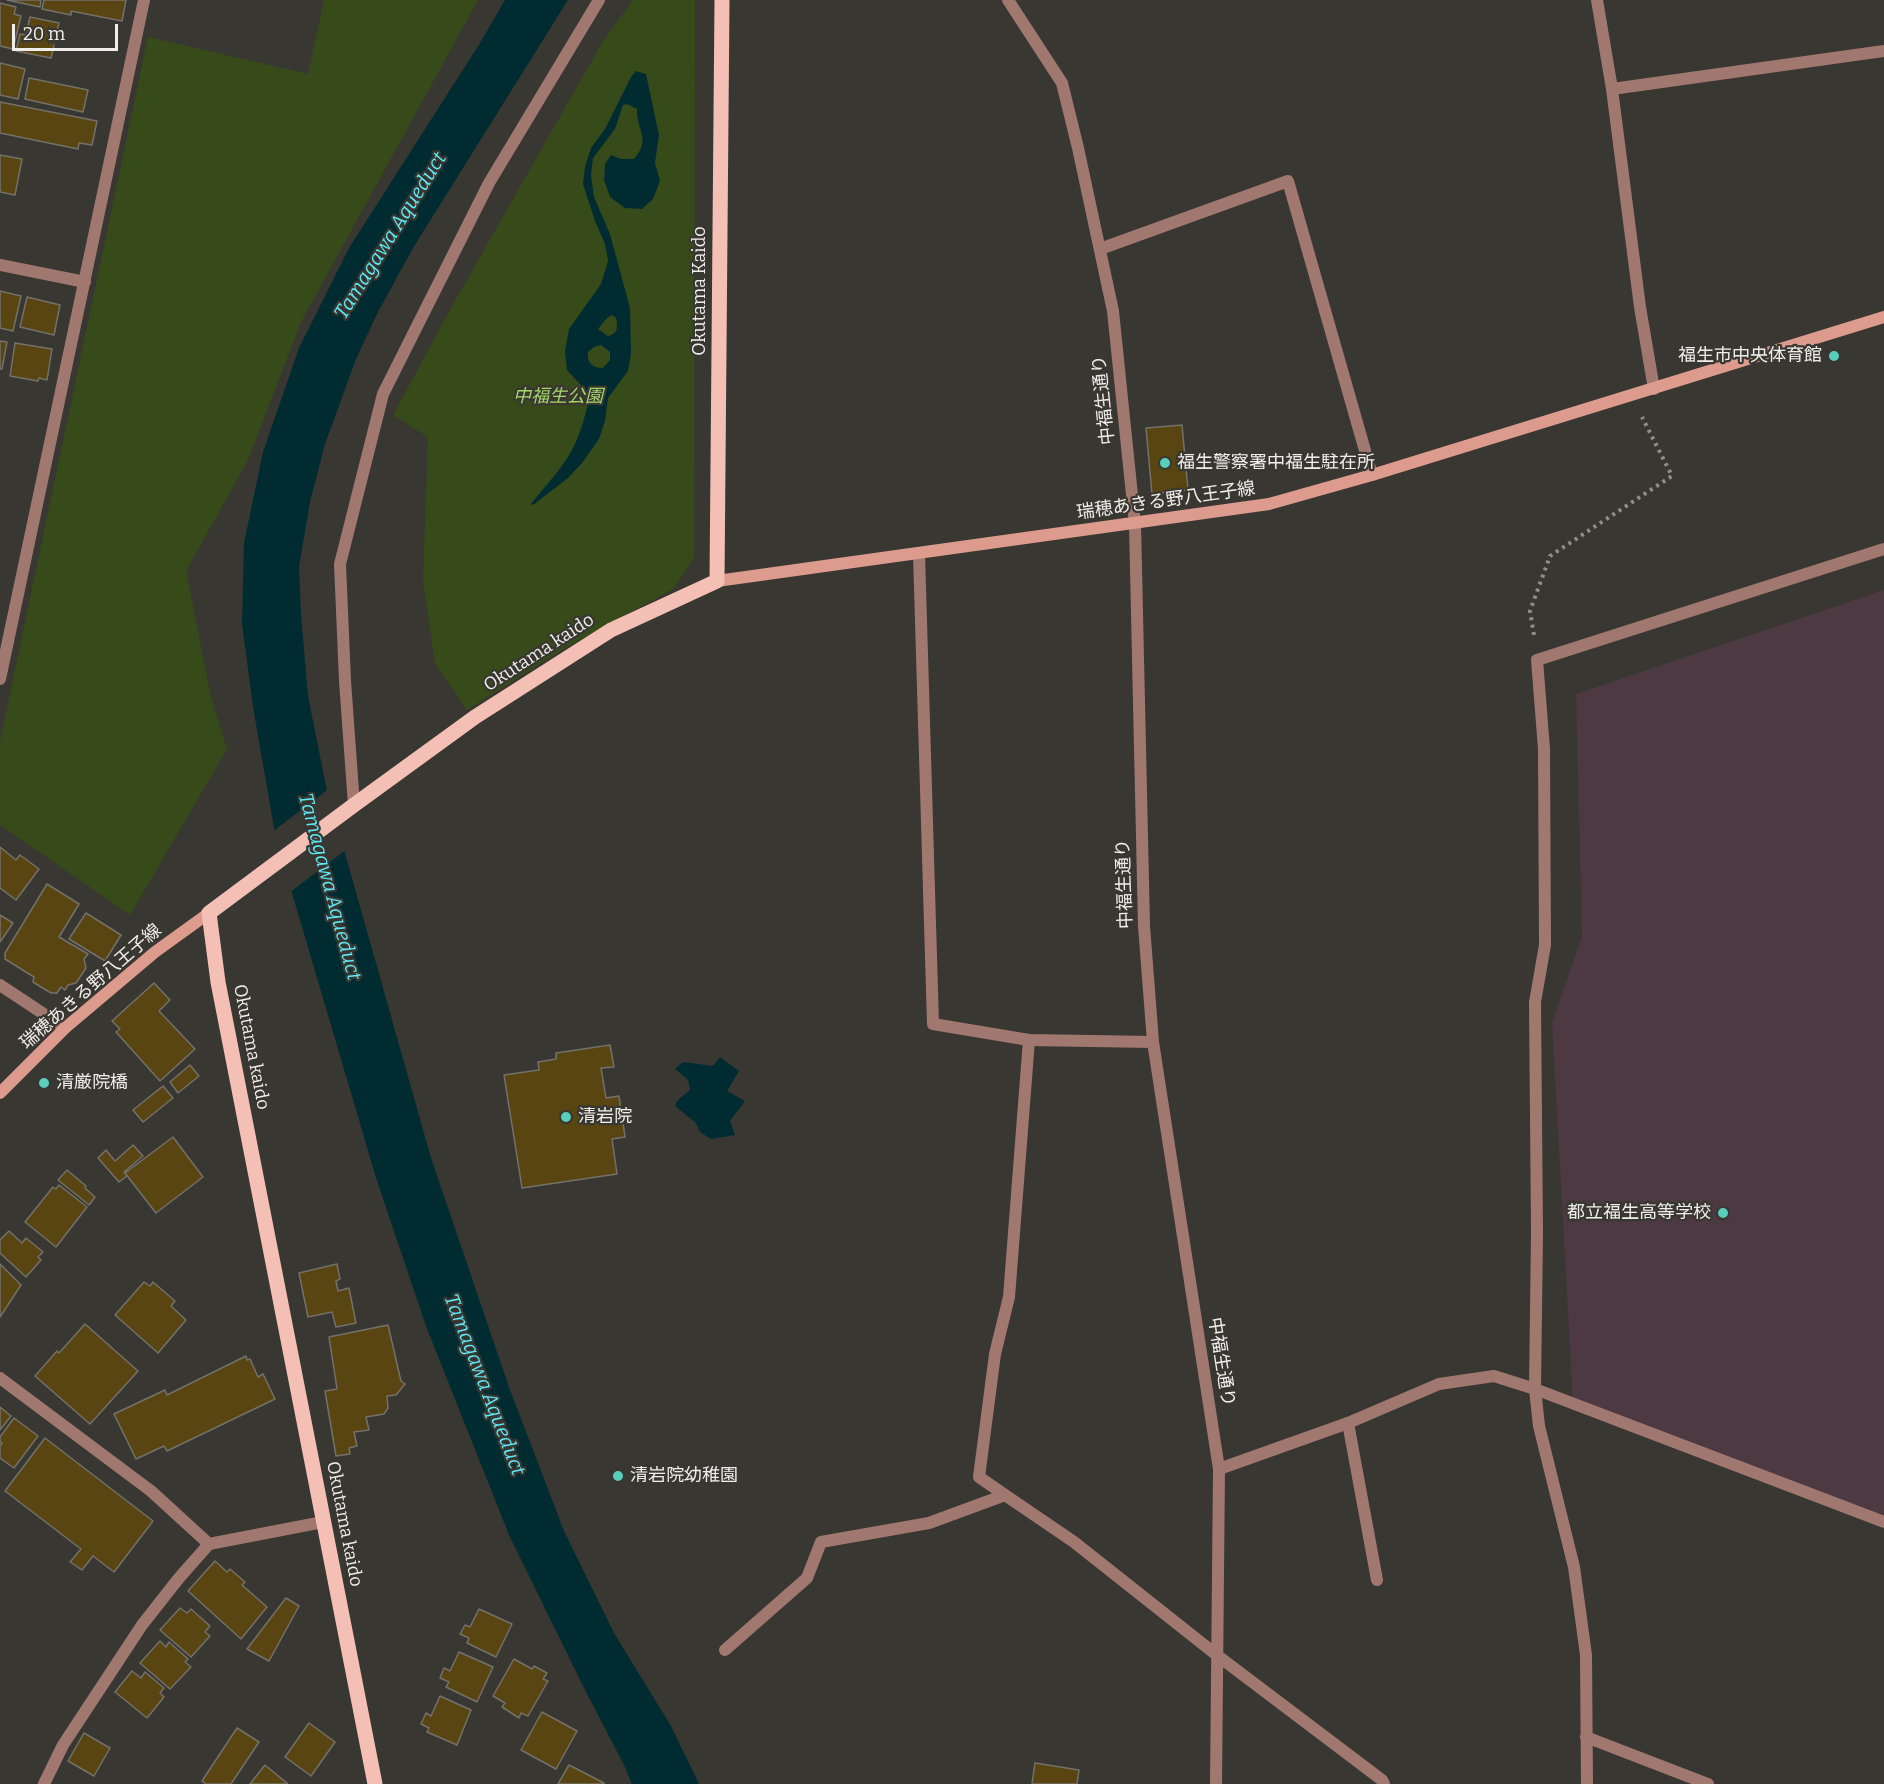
<!DOCTYPE html>
<html>
<head>
<meta charset="utf-8">
<style>
	body { margin:0 }
	#map { position:relative; width:1884px; height:1784px; overflow:hidden; background:#393731; font-family:Bitter,serif }
	canvas { display:block }
	.scale { position:absolute; left:12px; top:24px; width:106px; height:27px; box-sizing:border-box; border:3px solid #f0eeeb; border-top:0; padding-left:8px; font-size:18px; line-height:21px; white-space:nowrap; color:#f0eeeb; -webkit-text-stroke:4px #393731; paint-order:stroke }
</style>
</head>
<body>
<div id="map">
<canvas width="1884" height="1784"></canvas>
<div class="scale">20 m</div>
</div>
<script>
const context = document.querySelector('canvas').getContext('2d');
context.lineJoin = 'round';
function paint(path, color) {
  context.fillStyle = color;
  context.fill(path, 'evenodd');
}
function strokePath(path, color, width, dash) {
  context.strokeStyle = color;
  context.lineWidth = width;
  context.lineCap = dash ? 'butt' : 'round';
  context.setLineDash(dash || []);
  context.stroke(path);
}
function drawText(font, color, halo, rows, align = 'center') {
  context.font = font + ' Bitter,"Noto Sans JP",serif';
  context.lineWidth = 4.5;
  context.setLineDash([]);
  context.textBaseline = 'middle';
  context.strokeStyle = halo;
  context.fillStyle = color;
  for (const [text, x, y, turn = 0] of rows) {
    context.save();
    context.translate(x, y);
    context.rotate((+turn || 0) * Math.PI / 180);
    context.textAlign = isNaN(turn) ? turn : align;
    if (halo) context.strokeText(text, 0, 0);
    context.fillText(text, 0, 0);
    context.restore();
  }
}
const education = new Path2D(`
	M1884 590V1515L1573 1403 1552 1023 1582 936 1576 694Z`);
const green = new Path2D(`
	M324 0H478L301 322 248 460 186 571 211 697 227 749 130 915 0 825V741L148 37 308 74Z
	M633 0H695L694 558 673 589 567 647 467 710 435 663 423 581 428 437 393 415 456 299 602 43Z`);
const water = new Path2D(`
	M505 0H568L413 248 378 312 356 359 325 444 310 502 299 567 301 614 308 696 326 786 431 1158 510 1390 564 1531 614 1633 671 1726 699 1784H632L624 1765 584 1688 509 1535 426 1326 377 1181 276 839 253 707 242 624 244 543 263 452 299 348 349 248 480 43Z
	M636 71 646 74 659 135 655 163 660 181 653 199 642 209 625 208 610 197 604 180 605 164 611 155 621 159H634C652 138 636 131 637 109L627 104 623 105 615 129 593 158 591 175 594 197 610 234 630 308 631 354 628 371 608 398 605 421 599 439 582 463 568 478 533 505 531 504C545 486 561 470 572 450 581 433 586 413 590 395L567 370 565 351 569 329 601 284 608 261 605 244 595 221 583 184 585 167 591 148 605 129 631 77ZM612 315 616 318C618 327 618 334 608 336L598 329 607 318ZM601 345 610 352V360L603 368C592 368 587 363 588 352L594 347Z
	M720 1057 739 1071 727 1091 745 1101 730 1121 735 1135 711 1139 700 1132 696 1123 675 1106 677 1101 690 1090 688 1080 675 1069 683 1062 713 1066Z`);
const pier = new Path2D(`
	M330 788 347 849 289 893 272 832Z`);
const building = new Path2D(`
	M7 0H41L40 7Z
	M44 0H126L122 21 71 11V15L42 9Z
	M0 3 16 7 14 14 21 16 13 49 0 46Z
	M30 17 59 23 51 58 16 51 20 34 26 35Z
	M0 63 25 69 18 99 0 95Z
	M29 78 88 90 83 112 25 99Z
	M0 102 97 121 92 145 79 143 78 149 0 133Z
	M0 155 22 159 15 195 0 192Z
	M0 291 21 296 13 331 0 328Z
	M27 297 60 305 54 335 20 327Z
	M0 341 7 342 2 369H0Z
	M15 343 52 349 47 380 39 378 38 381 10 376Z
	M1182 425 1188 490 1152 494 1146 428Z
	M0 847 16 860 20 855 39 869 16 900 0 888Z
	M47 884 79 904 59 937 88 954 84 959 86 968 76 983 68 985 65 990 61 987 57 993H51L33 982 34 977 5 959V953Z
	M86 913 121 935 105 961 69 939Z
	M0 915 13 923 0 942Z
	M154 983 170 1000 159 1011 195 1049 160 1081 116 1032 120 1029 112 1021Z
	M610 1045 614 1067 601 1068 606 1098 619 1096 625 1137 612 1139 617 1174 522 1188 504 1075 539 1070 538 1062 556 1059V1053Z
	M190 1065 199 1076 178 1093 170 1082Z
	M163 1086 173 1098 143 1122 133 1110Z
	M173 1137 203 1177 156 1213 125 1173Z
	M133 1145 143 1156 124 1172 127 1176 119 1182 98 1158 106 1150 115 1161Z
	M67 1170 86 1186 85 1188 95 1197 89 1205 58 1180Z
	M59 1185 87 1207 56 1247 25 1222 53 1187 56 1189Z
	M9 1231 22 1243 26 1238 43 1252 38 1257 41 1260 26 1277 0 1253V1240Z
	M0 1264 21 1285 0 1317Z
	M337 1264 340 1279 336 1281 338 1291 349 1288 356 1323 336 1327 332 1312 308 1317 299 1273Z
	M144 1282 150 1286 153 1282 175 1301 171 1306 186 1320 158 1353 115 1315Z
	M85 1324 138 1371 90 1424 35 1376 57 1351 59 1353Z
	M388 1325 401 1381 405 1384 396 1395 387 1396 388 1408 384 1414 366 1417 369 1430 354 1432 357 1446 349 1448 350 1454 336 1456 325 1391 337 1389 329 1337Z
	M246 1356 247 1360 250 1359 258 1377 263 1374 275 1399 167 1451 164 1446 136 1459 114 1414 165 1390 167 1395Z
	M0 1407 11 1416 0 1430Z
	M14 1418 38 1436 14 1468 0 1458V1446L2 1443 0 1442V1437Z
	M45 1438 153 1521 114 1572 93 1556 82 1570 70 1562 81 1549 5 1491Z
	M215 1561 227 1572 230 1569 245 1582 242 1585 267 1607 241 1639 188 1591Z
	M286 1598 299 1606 269 1661 247 1649Z
	M180 1608 187 1613 191 1609 210 1626 205 1632 210 1636 191 1657 160 1630Z
	M479 1609 512 1624 496 1657 467 1643 469 1638 460 1634 465 1625 470 1627Z
	M160 1641 166 1647 169 1642 188 1659 185 1662 191 1667 170 1689 140 1663Z
	M459 1652 493 1667 477 1702 446 1687 449 1682 440 1678 444 1668 450 1671Z
	M514 1659 532 1669 534 1666 547 1673 543 1679 548 1681 528 1716 521 1713 519 1718 502 1707 505 1703 493 1696Z
	M132 1671 141 1678 145 1672 164 1688 160 1693 164 1697 147 1718 115 1692Z
	M440 1696 471 1710 457 1745 427 1732 429 1728 421 1724 426 1713 431 1716Z
	M542 1712 577 1731 556 1769 521 1750Z
	M309 1723 335 1742 311 1776 285 1757Z
	M237 1728 259 1742 231 1784H206L202 1781Z
	M84 1733 110 1748 94 1776 68 1761Z
	M1035 1763 1079 1770 1077 1784H1032Z
	M265 1765 288 1784H250Z
	M569 1765 604 1783V1784H558Z`);
const path = new Path2D(`
	M1534 635 1530 611 1550 556 1672 476 1642 417`);
const service = new Path2D(`
	M1100 249 1288 181 1372 475
	M0 1378 151 1491 209 1544 323 1522
	M1348 1423 1377 1580
	M1005 1495 979 1477 995 1354 1009 1297 1029 1040`);
const minor = new Path2D(`
	M1008 0 1062 83 1078 148 1113 311 1135 524 1144 926 1153 1042 1219 1469 1216 1784
	M1597 0 1612 89
	M0 265 85 282
	M1654 389 1640 307 1612 89 1884 51
	M919 554 933 1024 1029 1040 1153 1042
	M0 679 144 0
	M354 805 345 681 340 564 383 394 489 183 599 0
	M0 985 65 1028
	M1219 1469 1348 1423 1439 1384 1494 1376 1535 1389 1884 1522
	M725 1650 807 1578 821 1542 929 1523 1005 1495 1074 1542 1218 1656 1382 1780 1384 1784
	M1586 1737 1708 1784
	M44 1784 63 1745 142 1625 179 1578 209 1544
	M1587 1784 1586 1655 1574 1567 1539 1426 1535 1389 1537 1232 1535 1002 1545 945 1544 749 1537 660 1884 549`);
const secondary = new Path2D(`
	M717 581 1269 504 1372 475 1884 317
	M0 1093 65 1028 155 952 209 913`);
const primary = new Path2D(`
	M375 1784 218 982 209 913 354 805 475 717 611 630 717 581 722 0`);
const markers = [
	[1834,356,6,"#5acebd"],
	[1165,463,6,"#5acebd"],
	[44,1083,6,"#5acebd"],
	[566,1117,6,"#5acebd"],
	[1723,1213,6,"#5acebd"],
	[618,1476,6,"#5acebd"]
];
const streetNames = [
	["Okutama Kaido",700,291,-90],
	["中福生通り",1104,400,-96],
	["瑞穂あきる野八王子線",1166,501,-8],
	["Okutama kaido",539,653,-33],
	["中福生通り",1125,884,-92],
	["瑞穂あきる野八王子線",91,987,-41],
	["Okutama kaido",251,1047,79],
	["中福生通り",1221,1362,81],
	["Okutama kaido",344,1524,79]
];
const poiNames = [
	["福生市中央体育館",1822,356,"right"],
	["福生警察署中福生駐在所",1177,463],
	["清厳院橋",56,1083],
	["清岩院",578,1117],
	["都立福生高等学校",1711,1213,"right"],
	["清岩院幼稚園",630,1476]
];
const parkNames = [
	["中福生公園",558,397]
];
const waterNames = [
	["Tamagawa Aqueduct",391,236,-58],
	["Tamagawa Aqueduct",329,887,75],
	["Tamagawa Aqueduct",484,1385,69]
];
paint(education, '#4c3941');
paint(green, '#364b19');
paint(water, '#002c31');
paint(pier, '#393731');
paint(building, '#584511');
strokePath(building, '#74716b', 1.5);
strokePath(path, '#908e89', 4, [3, 4.5]);
strokePath(service, '#a17870', 12);
strokePath(minor, '#a17870', 12);
strokePath(secondary, '#dd9b8e', 12);
strokePath(primary, '#f4c0b6', 15);
for (const [x, y, r, color] of markers) {
  const dot = new Path2D();
  dot.arc(x, y, r, 0, 2 * Math.PI);
  context.fillStyle = color;
  context.fill(dot);
  strokePath(dot, '#393731', 2);
}
drawText('18px', '#f0eeeb', '#393731', streetNames);
drawText('18px', '#f0eeeb', '#393731', poiNames, 'left');
drawText('italic 18px', '#a6d769', '#393731', parkNames);
drawText('italic 20px', '#5ee9f7', '#393731', waterNames);
</script>
</body>
</html>
